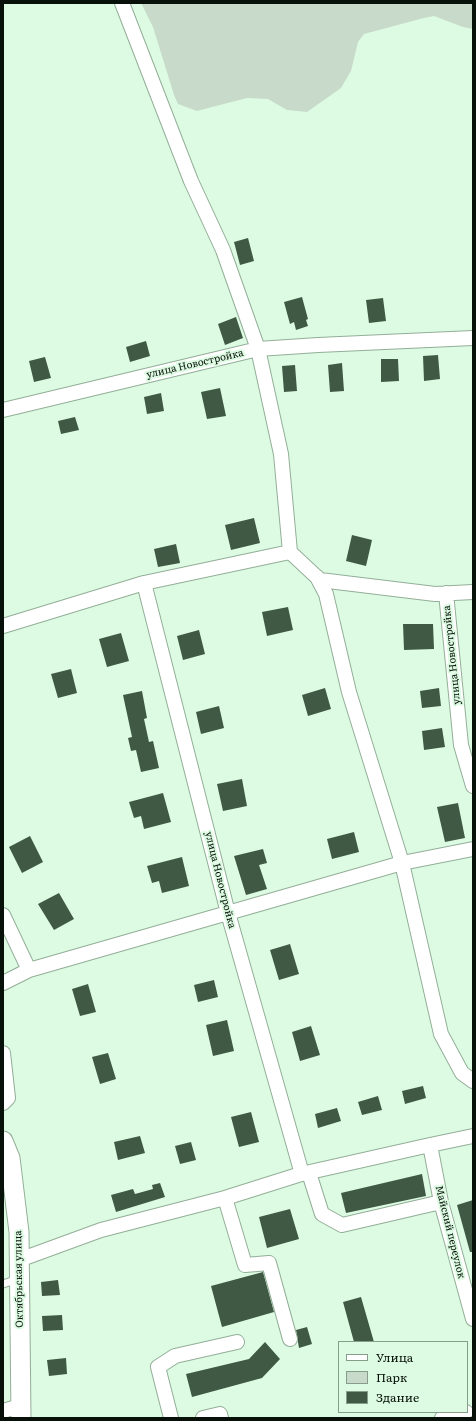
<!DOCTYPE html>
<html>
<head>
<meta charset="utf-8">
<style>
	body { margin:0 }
	#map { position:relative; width:476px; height:1421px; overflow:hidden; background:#ddfbe2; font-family:Literata,serif }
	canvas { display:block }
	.frame { position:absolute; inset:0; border:4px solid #071109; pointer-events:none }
	.legend { position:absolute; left:338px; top:1341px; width:130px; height:72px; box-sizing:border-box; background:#ddfbe2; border:1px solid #879d8b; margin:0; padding:5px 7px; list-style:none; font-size:12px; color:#071109 }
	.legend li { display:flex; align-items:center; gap:8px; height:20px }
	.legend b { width:20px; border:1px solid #879d8b }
</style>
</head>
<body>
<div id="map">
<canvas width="476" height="1421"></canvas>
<div class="frame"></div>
<ul class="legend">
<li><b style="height:5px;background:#fff"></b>Улица</li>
<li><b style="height:11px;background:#c8dbcb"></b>Парк</li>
<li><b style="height:11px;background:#405945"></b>Здание</li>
</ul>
</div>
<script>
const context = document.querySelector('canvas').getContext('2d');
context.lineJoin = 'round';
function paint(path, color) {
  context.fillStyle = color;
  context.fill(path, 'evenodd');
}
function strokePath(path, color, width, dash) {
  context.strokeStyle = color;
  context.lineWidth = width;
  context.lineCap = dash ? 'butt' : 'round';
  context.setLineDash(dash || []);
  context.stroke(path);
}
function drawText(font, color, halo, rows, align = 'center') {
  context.font = font + ' Literata,serif';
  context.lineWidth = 4;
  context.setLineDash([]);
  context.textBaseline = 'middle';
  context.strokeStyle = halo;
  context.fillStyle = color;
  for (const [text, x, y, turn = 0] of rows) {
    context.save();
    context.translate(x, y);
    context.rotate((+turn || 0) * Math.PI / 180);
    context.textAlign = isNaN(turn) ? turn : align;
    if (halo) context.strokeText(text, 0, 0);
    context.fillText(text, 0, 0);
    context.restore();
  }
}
const green = new Path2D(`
	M141 3H473V29L463 27 434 16 424 18 364 34 358 42 351 71 341 88 307 112 287 110 268 99 247 98 197 111 178 104 174 95 153 27Z`);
const building = new Path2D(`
	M248 238 254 261 240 265 234 242Z
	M302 297 308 319 306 320 308 326 296 330 294 322 290 324 284 302Z
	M383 298 386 321 369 323 366 300Z
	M236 317 243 338 225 345 218 324Z
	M146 341 150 356 130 362 126 347Z
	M438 355 440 379 424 381 423 356Z
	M45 357 51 378 34 382 29 361Z
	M381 359H398L399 381 381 382Z
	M342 363 344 391 330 392 328 365Z
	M295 365 297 391 284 392 282 366Z
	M220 388 226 416 207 419 201 392Z
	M161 393 164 411 147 414 144 397Z
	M75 417 79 430 61 434 58 421Z
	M254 518 260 543 231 550 225 525Z
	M352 535 372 540 366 566 346 561Z
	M176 544 180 563 158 567 154 549Z
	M288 607 293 630 267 636 262 612Z
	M403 624H433L434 649 404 650Z
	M199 630 205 654 183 660 177 636Z
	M121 633 129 661 107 667 99 639Z
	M71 669 77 693 58 698 51 674Z
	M325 688 331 709 308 716 302 695Z
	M439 688 441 706 422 708 420 691Z
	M142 691 147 718 144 719 149 742 153 741 159 768 141 772 136 750 131 751 128 738 132 737 123 695Z
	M219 706 224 728 201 734 196 712Z
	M442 728 445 747 424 750 422 731Z
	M242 779 247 806 223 811 217 784Z
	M163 793 171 822 144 829 141 816 134 818 129 802Z
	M458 803 465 838 445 842 437 807Z
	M354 832 359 852 332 859 327 839Z
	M30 836 43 862 22 873 9 847Z
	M263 849 267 863 259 865 267 889 246 895 234 856Z
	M182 857 189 886 162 893 159 881 152 883 147 866Z
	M59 893 74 919 54 930 38 904Z
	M290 944 299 974 279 980 270 950Z
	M214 980 218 997 198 1002 194 985Z
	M88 984 96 1012 80 1016 72 989Z
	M227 1020 234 1051 213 1056 206 1025Z
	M311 1026 320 1055 300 1061 292 1032Z
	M108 1053 116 1079 100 1084 92 1057Z
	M423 1086 426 1098 405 1104 402 1091Z
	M378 1096 382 1110 362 1115 358 1102Z
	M337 1108 341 1121 318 1128 315 1114Z
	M251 1112 259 1142 239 1147 231 1117Z
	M140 1136 145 1153 118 1160 114 1142Z
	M191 1142 196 1160 180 1164 175 1146Z
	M422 1174 426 1196 346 1213 341 1193Z
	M160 1183 165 1197 116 1212 111 1195 133 1189 135 1194 153 1189 152 1185Z
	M473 1200V1252H470L457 1205Z
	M290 1209 299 1239 267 1248 259 1217Z
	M263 1272 274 1312 222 1327 211 1286Z
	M58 1280 60 1295 42 1296 41 1282Z
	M361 1297 374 1342H354L343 1302Z
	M62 1315 63 1330 43 1331 42 1316Z
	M307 1327 312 1344 299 1348 296 1330Z
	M265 1342 280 1359 262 1378 192 1397 186 1374 249 1359Z
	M66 1358 67 1374 49 1376 47 1360Z`);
const lane = new Path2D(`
	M3 1284 18 1279`);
const street = new Path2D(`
	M122 3 191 181 223 250 258 349 318 345 473 338
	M3 410 258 349 281 454 290 552 320 580 435 594 473 592
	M317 577 326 594 349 692 402 863 441 1034 462 1073 473 1081
	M144 583 228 913 302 1174
	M446 593 461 745 473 786
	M3 626 144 583 290 552
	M3 915 29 970
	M3 983 29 970 402 863 473 849
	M3 1053 8 1098 3 1103
	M430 1145 441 1202 473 1319
	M309 1173 322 1214 342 1225 441 1202
	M225 1198 245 1265 269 1263 290 1339
	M19 1260 101 1230 225 1198 301 1174 430 1145 473 1136
	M3 1411 20 1406
	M171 1418 158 1367 175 1356 237 1342
	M203 1418 220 1414 221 1418
	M442 1418 466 1412`);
const secondary = new Path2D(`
	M3 1141 10 1158 19 1232 21 1418`);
const streetNames = [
	["улица Новостройка",195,364,-13],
	["улица Новостройка",452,655,-96],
	["улица Новостройка",220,880,76],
	["Майский переулок",450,1232,76],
	["Октябрьская улица",19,1279,-91]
];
paint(green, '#c8dbcb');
paint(building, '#405945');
strokePath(lane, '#93ae98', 9);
strokePath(street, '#93ae98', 16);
strokePath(secondary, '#93ae98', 21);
strokePath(lane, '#fff', 7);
strokePath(street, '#fff', 14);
strokePath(secondary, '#fff', 19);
drawText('10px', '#071109', '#ddfbe2', streetNames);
</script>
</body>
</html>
